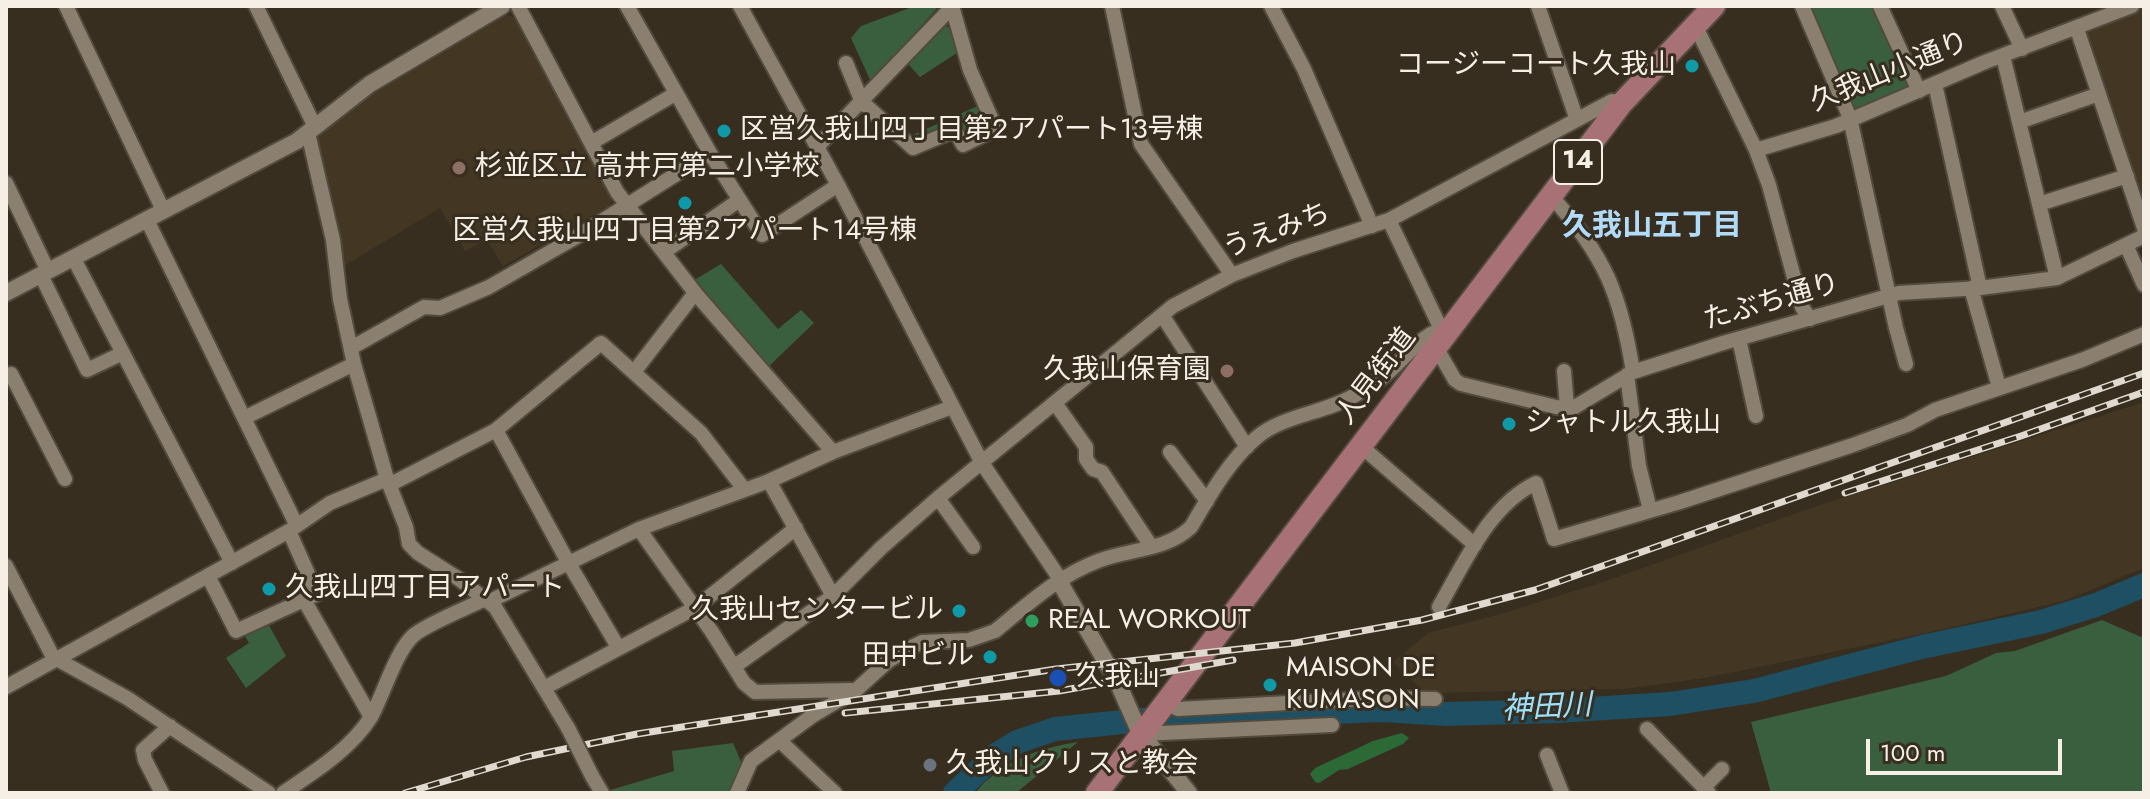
<!DOCTYPE html>
<html>
<head>
<meta charset="utf-8">
<style>
	body { margin:0 }
	#map { position:relative; width:2150px; height:799px; overflow:hidden; background:#372e20; font-family:Jost,sans-serif }
	canvas { display:block }
	.frame { position:absolute; inset:0; border:8px solid #f5efe6; pointer-events:none }
	.scale { position:absolute; left:1866px; top:739px; width:196px; height:36px; box-sizing:border-box; border:4px solid #f5efe6; border-top:0; padding-left:10px; font-size:24px; line-height:28px; white-space:nowrap; color:#f5efe6; -webkit-text-stroke:6px #372e20; paint-order:stroke }
</style>
</head>
<body>
<div id="map">
<canvas width="2150" height="799"></canvas>
<div class="frame"></div>
<div class="scale">100 m</div>
</div>
<script>
const context = document.querySelector('canvas').getContext('2d');
context.lineJoin = 'round';
function paint(path, color) {
  context.fillStyle = color;
  context.fill(path, 'evenodd');
}
function strokePath(path, color, width, dash) {
  context.strokeStyle = color;
  context.lineWidth = width;
  context.lineCap = dash ? 'butt' : 'round';
  context.setLineDash(dash || []);
  context.stroke(path);
}
function drawText(font, color, halo, rows, align = 'center') {
  context.font = font + ' Jost,"Noto Sans JP",sans-serif';
  context.lineWidth = 6;
  context.setLineDash([]);
  context.textBaseline = 'middle';
  context.strokeStyle = halo;
  context.fillStyle = color;
  for (const [text, x, y, turn = 0] of rows) {
    context.save();
    context.translate(x, y);
    context.rotate((+turn || 0) * Math.PI / 180);
    context.textAlign = isNaN(turn) ? turn : align;
    if (halo) context.strokeText(text, 0, 0);
    context.fillText(text, 0, 0);
    context.restore();
  }
}
const built = new Path2D(`
	M2144 6V214L2081 31Z
	M503 14 516 18 612 200 609 206 503 266 487 240 465 251 440 208 344 266 316 136 371 92Z
	M2144 402V568L2064 601 1931 632 1705 678 1625 689 1425 693 1393 662 1428 633 1504 613 1609 580 1811 508Z`);
const green = new Path2D(`
	M915 6H939L871 82 851 38 861 26Z
	M1806 6H1877L1910 88 1856 112 1850 109Z
	M946 26 950 28 957 53 920 77 908 64Z
	M982 104 989 123 986 129 967 137 957 126H949L916 142 908 137Z
	M721 264 778 329 801 310 814 323 766 369 691 282Z
	M266 620 286 656 246 688 226 658 249 643 242 631Z
	M2102 620 2141 637 2144 635V793H1771L1751 722 1946 676 1996 653 2015 651Z
	M1078 742 1016 793H975C1001 761 1039 748 1078 742Z
	M733 743 744 769 732 793 607 791 674 771 672 751Z`);
const forest = new Path2D(`
	M1402 733 1409 738 1403 744 1348 769 1339 770 1319 783 1315 782 1310 774 1315 768 1373 741Z`);
const river = new Path2D(`
	M955 793 993 757 1017 742 1055 729 1142 720 1382 710 1447 714 1557 711 1670 704 1754 691 1922 647 2041 622 2096 605 2144 585`);
const minor = new Path2D(`
	M66 6 163 210
	M256 6 315 127
	M518 6 617 192 696 294 833 452
	M627 6 710 153 762 235 838 185
	M740 6 838 185 982 463 1060 579
	M1112 6 1141 144 1232 275
	M1271 6 1304 69 1372 226
	M1538 6 1577 120
	M1802 6 1850 118 1896 328 1906 364
	M1880 6 1919 91
	M2002 6 2022 49
	M1695 25 1756 150 1769 185 1802 307 1810 319
	M2077 29 2144 228
	M2003 56 2057 278
	M846 63 862 102 913 148 951 132 957 134 963 145 996 129 970 70 952 6
	M1935 84 1980 288
	M2019 122 2099 94
	M308 133 333 240 340 299 354 364 387 479 406 527 409 544 418 553 459 579 495 607 568 728
	M591 143 675 94
	M817 147 952 7
	M1756 150 1836 126 1985 62 2132 6
	M6 183 48 271
	M1552 197C1605 256 1621 295 1633 372
	M2039 204 2127 176
	M147 220 296 524
	M1389 220 1441 329
	M2126 245 2144 285
	M664 252 738 201
	M74 259 232 563
	M41 275 87 370 123 353
	M1971 288 1999 387
	M1162 315 1247 447
	M1739 339 1756 416
	M351 348 424 307 440 308 489 287 578 236 710 153
	M1437 349 1455 380 1461 384 1556 407 1573 408 1633 372 1723 343 1899 293 1980 288 2057 278 2144 236
	M1564 371 1567 407
	M634 372 695 293
	M11 374 65 479
	M1627 375 1639 466 1650 510
	M1055 403 1086 447V459L1093 469 1102 472 1151 546
	M246 417 354 364
	M496 430 568 562 618 647
	M1362 447 1475 545
	M1170 452 1207 501
	M769 481 833 596
	M389 485 496 430 601 343 701 433 744 489
	M938 498 973 547
	M639 529 712 632 744 683 755 692 851 690
	M6 566 53 657 127 698 269 793
	M208 576 236 631 317 594 289 531
	M304 600 371 717
	M488 602 639 529 769 481 833 452 952 407
	M1439 607C1464 564 1489 505 1536 483L1554 539 1680 502 1853 445 1907 425 1935 410 2082 360 2144 334
	M735 666 833 596 881 548 938 498 1173 306 1232 275 1293 251 1389 220 1612 101 1621 104
	M6 687 289 531 330 503 387 479
	M544 688 695 608 796 528
	M1168 704 1178 709 1380 698 1435 699
	M1647 729 1709 793
	M1141 734 1332 725
	M780 741 835 793
	M1547 755 1562 793
	M592 776 602 793
	M1704 787 1722 769
	M162 793 145 760 143 750 170 726
	M283 793C314 772 351 749 371 717 383 696 396 650 414 635 427 624 467 608 485 599
	M737 793 751 761 812 716 856 690 888 661 910 648 922 642 969 640 995 631C1027 605 1058 576 1098 561 1128 549 1166 551 1191 527 1210 495 1228 462 1256 438 1282 415 1327 413 1357 394 1365 388 1375 383 1383 377 1405 360 1421 331 1451 327`);
const tertiary = new Path2D(`
	M6 293 297 141 370 84 502 6
	M1060 579 1063 588 1117 681 1139 731 1189 793`);
const primary = new Path2D(`
	M1097 793 1621 104 1714 6`);
const rail = new Path2D(`
	M1845 493 2021 436 2144 392
	M845 713 1059 691 1233 660
	M405 793 526 757 637 734 1056 669 1295 643 1422 620 1535 590 2144 373`);
const minorBridge = new Path2D(`
	M568 728 592 776`);
const markers = [
	[1692,66,8,"#0f9aa8"],
	[724,131,8,"#0f9aa8"],
	[459,168,8,"#8d6e63"],
	[685,203,8,"#0f9aa8"],
	[1227,371,8,"#8d6e63"],
	[1509,424,8,"#0f9aa8"],
	[269,589,8,"#0f9aa8"],
	[959,611,8,"#0f9aa8"],
	[1032,621,8,"#2e9e5b"],
	[990,657,8,"#0f9aa8"],
	[1058,678,10,"#1a4fb4"],
	[1270,685,8,"#0f9aa8"],
	[930,765,8,"#6b7280"]
];
const shields = [
	[1578,162,48]
];
const shieldNames = [
	["14",1578,162]
];
const poiNames = [
	["コージーコート久我山",1676,66,"right"],
	["区営久我山四丁目第2アパート13号棟",740,131],
	["杉並区立 高井戸第二小学校",475,168],
	["区営久我山四丁目第2アパート14号棟",685,232,"center"],
	["久我山保育園",1211,371,"right"],
	["シャトル久我山",1525,424],
	["久我山四丁目アパート",285,589],
	["久我山センタービル",943,611,"right"],
	["REAL WORKOUT",1048,621],
	["田中ビル",974,657,"right"],
	["MAISON DE",1286,669],
	["KUMASON",1286,701],
	["久我山",1076,678],
	["久我山クリスと教会",946,765]
];
const streetNames = [
	["久我山小通り",1890,73,-22],
	["うえみち",1277,232,-20],
	["たぶち通り",1772,303,-16],
	["人見街道",1377,377,-53]
];
const neighbourhoodNames = [
	["久我山五丁目",1652,228]
];
const waterNames = [
	["神田川",1547,709,-3]
];
paint(built, '#433723');
paint(green, '#3a5f3f');
paint(forest, '#2b6a37');
strokePath(river, '#1e4f63', 24);
strokePath(minor, '#524a3e', 18);
strokePath(tertiary, '#524a3e', 20);
strokePath(primary, '#524a3e', 26);
strokePath(minor, '#8b8070', 14);
strokePath(tertiary, '#8b8070', 16);
strokePath(primary, '#a87176', 22);
strokePath(rail, '#dfd9cf', 7);
strokePath(rail, '#372e20', 4, [12]);
strokePath(minorBridge, '#524a3e', 18, []);
strokePath(minorBridge, '#8b8070', 14);
for (const [x, y, r, color] of markers) {
  const dot = new Path2D();
  dot.arc(x, y, r, 0, 2 * Math.PI);
  context.fillStyle = color;
  context.fill(dot);
  strokePath(dot, '#372e20', 3);
}
for (const [x, y, w] of shields) {
  const box = new Path2D();
  box.roundRect(x - w / 2, y - 22, w, 44, 6);
  context.fillStyle = '#372e20';
  context.fill(box);
  strokePath(box, '#f5efe6', 2);
}
drawText('bold 26px', '#f5efe6', null, shieldNames);
drawText('28px', '#f5efe6', '#372e20', poiNames, 'left');
drawText('28px', '#f5efe6', '#372e20', streetNames);
drawText('bold 30px', '#b1dbf8', '#372e20', neighbourhoodNames);
drawText('italic 30px', '#9ce0fd', '#372e20', waterNames);
</script>
</body>
</html>
